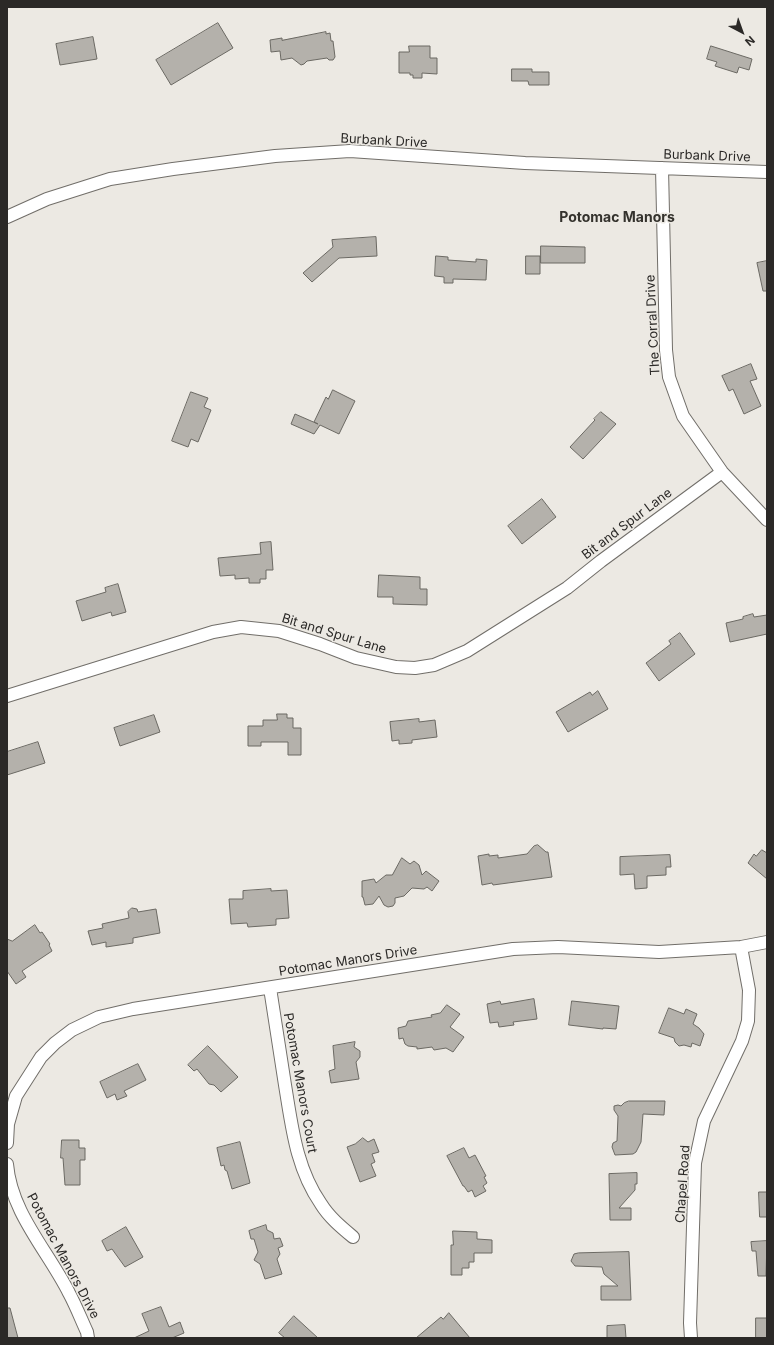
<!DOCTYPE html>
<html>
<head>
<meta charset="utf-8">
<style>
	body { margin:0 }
	#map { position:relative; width:774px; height:1345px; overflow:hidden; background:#ece9e3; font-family:Inter,sans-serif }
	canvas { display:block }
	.frame { position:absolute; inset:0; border:8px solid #2b2927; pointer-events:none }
	.north { position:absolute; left:722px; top:12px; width:40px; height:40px; -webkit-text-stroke:3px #ece9e3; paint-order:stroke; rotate:139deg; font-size:11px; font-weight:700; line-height:16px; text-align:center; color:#2b2927 }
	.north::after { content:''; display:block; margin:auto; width:14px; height:18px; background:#2b2927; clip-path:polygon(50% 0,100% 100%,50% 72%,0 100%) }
</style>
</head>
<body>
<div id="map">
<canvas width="774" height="1345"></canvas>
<div class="frame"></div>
<div class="north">N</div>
</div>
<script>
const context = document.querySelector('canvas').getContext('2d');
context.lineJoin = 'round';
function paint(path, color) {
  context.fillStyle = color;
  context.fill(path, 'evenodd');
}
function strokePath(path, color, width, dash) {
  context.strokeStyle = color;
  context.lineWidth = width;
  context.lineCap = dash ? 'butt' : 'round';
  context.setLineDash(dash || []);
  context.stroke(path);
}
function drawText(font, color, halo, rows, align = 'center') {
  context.font = font + ' Inter,sans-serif';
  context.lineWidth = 3;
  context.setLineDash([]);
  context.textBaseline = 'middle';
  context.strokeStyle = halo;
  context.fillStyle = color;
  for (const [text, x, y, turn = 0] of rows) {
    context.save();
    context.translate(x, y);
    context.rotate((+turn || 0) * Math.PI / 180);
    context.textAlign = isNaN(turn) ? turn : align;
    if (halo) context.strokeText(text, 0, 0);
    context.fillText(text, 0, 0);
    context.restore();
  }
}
const building = new Path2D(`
	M218 23 233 48 171 85 156 60Z
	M326 32V34L330 33 331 41H333L335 57 333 60H329L327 58 307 61 304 64 301 65 292 58 281 60 280 51 271 52 270 40 282 38V40Z
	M93 37 97 59 60 65 56 44Z
	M409 46H430V58H437V74L422 73V78H413V75H410V73H399V52H409Z
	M711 46 752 59 749 70 739 67 737 73 715 66 717 62 707 59Z
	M512 69H532V72H549V85H529L528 81H512Z
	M376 237 377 256 339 258 312 282 303 273 333 247 332 240Z
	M541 246 585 247V263H541Z
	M436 256 448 257V260L476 262V259L487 260 486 280 453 279V283H444V277L435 276Z
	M526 256H540V274H526Z
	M767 261V291H763L757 263Z
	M751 364 757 379 750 381 761 406 744 414 733 389 729 391 722 376Z
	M333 390 355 401 339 434 320 425 314 434 291 424 295 414 318 424 314 422 326 397 328 399Z
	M191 392 208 398 204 407 211 410 198 442 191 439 188 447 172 441Z
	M601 412 616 424 583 459 570 447 595 420 594 419Z
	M542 499 556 517 522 544 508 526Z
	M271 542 273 570H266V579H260V583H249V578L235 579V575L220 576 218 558 261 554 260 543Z
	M379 575 420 577V589H427V605L393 604V597H378Z
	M118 584 126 612 112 616 111 612 82 621 76 601 106 592 105 588Z
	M753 614 754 617 767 615V634L730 642 726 623 743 619V617Z
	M680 633 695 654 659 681 646 663 671 644 669 641Z
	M598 691 608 709 568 732 556 712 590 692 592 695Z
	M277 714H287V718H293V728H301V755H288V742H261V746H248V726H263V720H277Z
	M154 715 160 732 120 746 114 728Z
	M419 719V722L435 720 437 737 412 740V743L399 744V740L392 741 390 722Z
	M38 742 45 763 7 775V752Z
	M538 845 546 852H548L552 877 493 885 492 883 482 885 478 856 489 854V856L498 855V858L527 854 534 846Z
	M762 850 767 853V879L748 863 754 854 756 856Z
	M670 855 671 867H666V875L647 876V888L635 889 634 874 620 875V857Z
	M402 858 410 864 414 861 419 865 422 875 426 871 439 881 432 891 427 887 424 889 412 888 404 896 395 898V903L393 906 388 907 384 905 379 896 373 904 365 905 363 897H362V881L374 879 376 883 386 875H392Z
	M271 889V891L287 890 289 918 276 919V925L248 927 247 923 231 924 229 899H243V891Z
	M132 908 137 909 138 912 156 909 160 933 133 938V943L106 947V942L92 945 88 931 103 928 102 924 129 918 128 912Z
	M35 925 40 933 42 932 50 944 49 945 52 951 22 971 26 977 16 984 7 971V939L12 941Z
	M534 999 537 1019 513 1022 514 1025 499 1027 498 1022 490 1023 487 1004 500 1001 501 1004Z
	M572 1001 619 1006 616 1029 603 1028V1029L569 1025Z
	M447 1005 460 1014 450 1027 464 1037 453 1052 446 1048 434 1050 432 1047 417 1049V1047L408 1046 405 1044 403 1038 399 1039 398 1028 406 1026 408 1021 432 1017 431 1015 440 1013Z
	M669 1008 684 1014 686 1009 697 1014 693 1024 699 1028 704 1034 700 1046 692 1043 691 1047 684 1045 679 1046 675 1042 674 1038 659 1033Z
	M355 1042 354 1047 360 1051V1057L356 1062 359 1079 331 1083 329 1071 335 1069 333 1046Z
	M208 1046 238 1077 221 1092 214 1085 209 1084 197 1069 194 1071 188 1065Z
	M138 1064 146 1080 124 1091 127 1096 117 1100 115 1094 107 1098 100 1082Z
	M629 1101H665L664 1115 643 1114 641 1142 636 1152 633 1154 615 1155 612 1147 613 1143 617 1141 618 1116 614 1110V1106L618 1105 621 1106 624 1103Z
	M363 1138 368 1142 374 1139 379 1152 372 1154 375 1162 371 1164 376 1176 360 1182 347 1147 355 1144Z
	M62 1140H79V1148H85V1160H80V1185H65L63 1158H61Z
	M240 1142 250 1183 232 1189 227 1171 225 1170 224 1165 221 1166 217 1148Z
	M464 1148 469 1158 475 1155 486 1176 484 1177 487 1183 483 1186 486 1191 475 1197 472 1190 468 1192 464 1186H463L447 1156Z
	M637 1173V1184H635V1190L619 1208H631V1220H610L609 1174Z
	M759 1192H767V1217H760Z
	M266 1225 267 1230 273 1233 274 1239 280 1238 283 1246 278 1248 280 1254 277 1259 282 1274 265 1279 260 1264 254 1260 258 1252 254 1239H251L249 1231Z
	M126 1227 143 1257 125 1267 112 1249 107 1251 102 1241Z
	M453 1231 477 1232V1239L492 1240V1253H474V1262H469V1268H462V1275H451V1245H453Z
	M767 1241 766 1276H758L756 1251H752L751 1242Z
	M629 1252 631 1300H601V1286H618L604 1274 602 1267 575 1266 571 1261 574 1254 578 1253Z
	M161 1307 169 1327 180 1322 184 1333 172 1338H134L149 1331 142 1314Z
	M7 1308H10L18 1338H7Z
	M449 1313 470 1338H416L441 1317 443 1319Z
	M294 1316 318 1338H285L279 1333Z
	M756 1318H767V1338H756Z
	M625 1325 626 1338H607V1326Z`);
const street = new Path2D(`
	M662 168 666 350 669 377 683 416 722 472 767 520
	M7 217 47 199 110 179 173 169 275 156 350 151 525 163 767 172
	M7 696 213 632 241 627 279 631 320 644 356 658 365 660 396 667 415 668 434 665 467 651 567 588 601 561 722 472
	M270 988C275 1020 280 1053 285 1085 292 1127 296 1168 321 1204 329 1217 341 1227 353 1237
	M7 1143 8 1124 16 1096 41 1057 55 1043 72 1030 99 1017 133 1009 513 949 558 947 659 952 741 947 767 942
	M7 1164C11 1213 48 1251 69 1293 76 1306 81 1319 87 1332L88 1338
	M691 1338 690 1323 695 1163 704 1121 742 1041 748 1021 749 990 741 947`);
const streetNames = [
	["Burbank Drive",384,141,3],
	["Burbank Drive",707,156,2],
	["The Corral Drive",653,325,-93],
	["Bit and Spur Lane",627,524,-37],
	["Bit and Spur Lane",334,634,17],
	["Potomac Manors Drive",348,961,-9],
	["Potomac Manors Court",300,1083,80],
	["Chapel Road",683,1184,-86],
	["Potomac Manors Drive",63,1256,62]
];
const neighbourhoodNames = [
	["Potomac Manors",617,218]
];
paint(building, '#b4b1ab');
strokePath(building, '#6b6963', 1);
strokePath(street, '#716e69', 14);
strokePath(street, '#fff', 12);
drawText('13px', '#2b2927', '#ece9e3', streetNames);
drawText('bold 14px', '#34322d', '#ece9e3', neighbourhoodNames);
</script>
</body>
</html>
